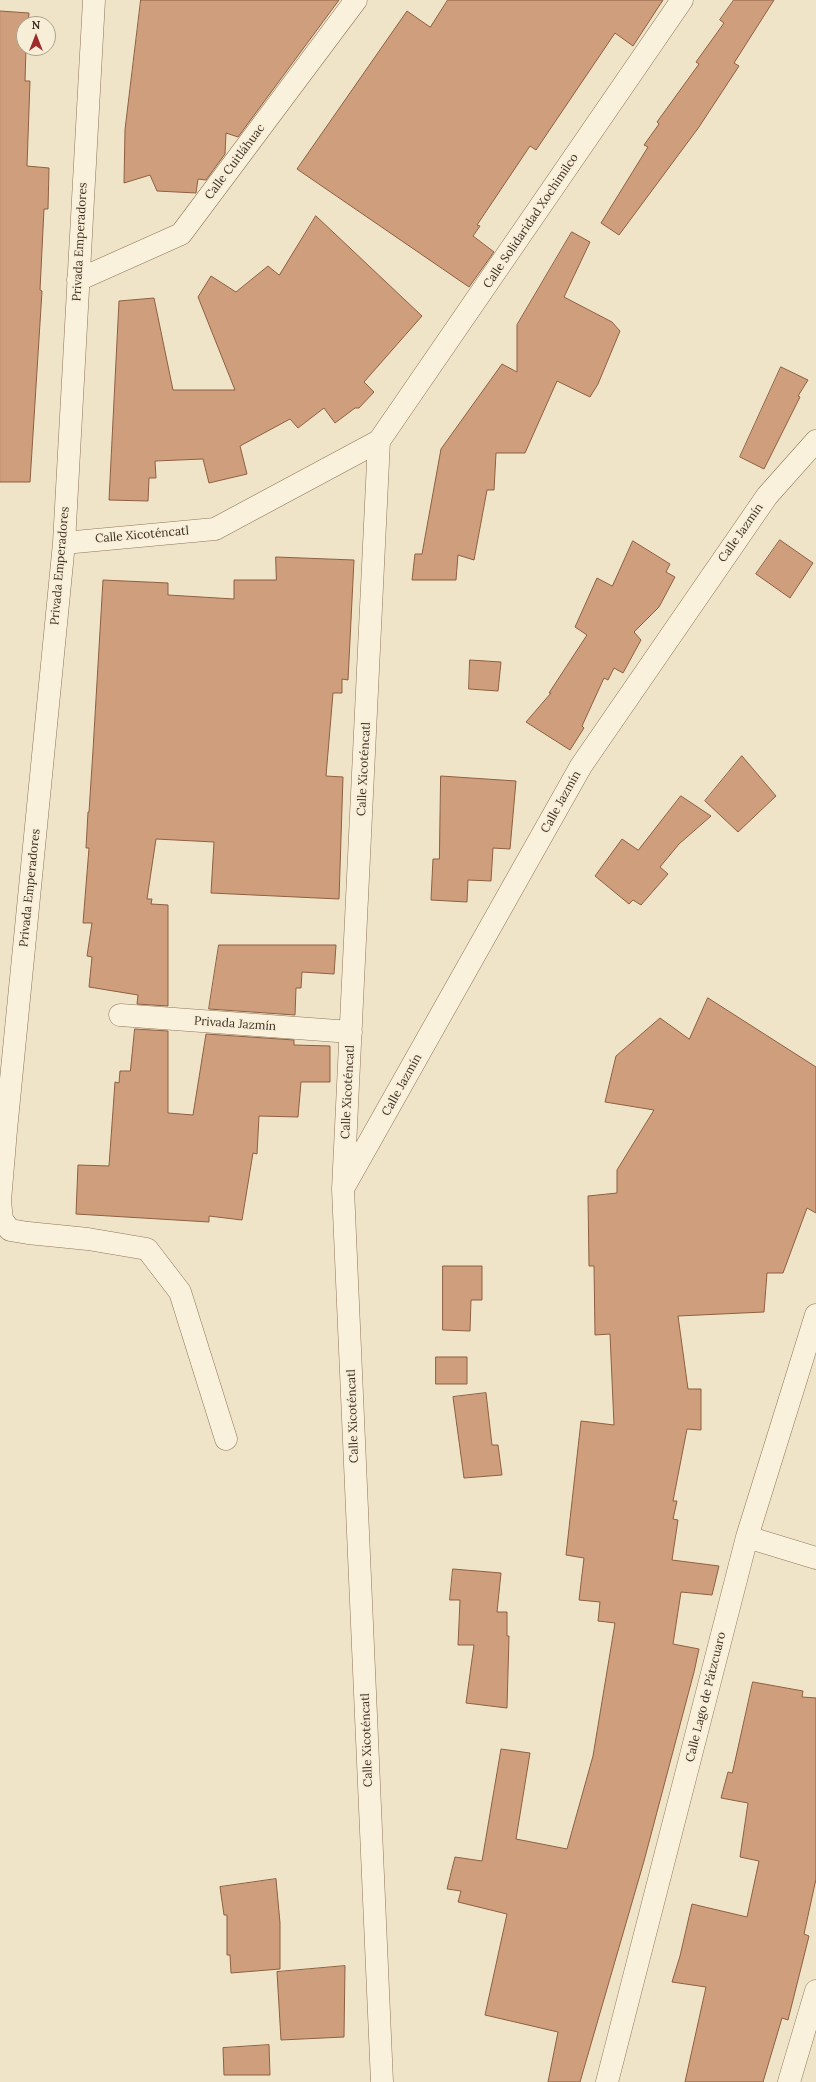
<!DOCTYPE html>
<html>
<head>
<meta charset="utf-8">
<style>
	body { margin:0 }
	#map { position:relative; width:816px; height:2082px; overflow:hidden; background:#f0e4c8; font-family:Lora,serif }
	canvas { display:block }
	.north { position:absolute; left:16px; top:16px; width:40px; height:40px; box-sizing:border-box; background:#f7eed8; border:1px solid #ada18e; border-radius:50%; rotate:0deg; font-size:11px; font-weight:700; line-height:16px; text-align:center; color:#3d2e20 }
	.north::after { content:''; display:block; margin:auto; width:14px; height:18px; background:#9e2a2b; clip-path:polygon(50% 0,100% 100%,50% 72%,0 100%) }
</style>
</head>
<body>
<div id="map">
<canvas width="816" height="2082"></canvas>
<div class="north">N</div>
</div>
<script>
const context = document.querySelector('canvas').getContext('2d');
context.lineJoin = 'round';
function paint(path, color) {
  context.fillStyle = color;
  context.fill(path, 'evenodd');
}
function strokePath(path, color, width, dash) {
  context.strokeStyle = color;
  context.lineWidth = width;
  context.lineCap = dash ? 'butt' : 'round';
  context.setLineDash(dash || []);
  context.stroke(path);
}
function drawText(font, color, halo, rows, align = 'center') {
  context.font = font + ' Lora,serif';
  context.lineWidth = 3.5;
  context.setLineDash([]);
  context.textBaseline = 'middle';
  context.strokeStyle = halo;
  context.fillStyle = color;
  for (const [text, x, y, turn = 0] of rows) {
    context.save();
    context.translate(x, y);
    context.rotate((+turn || 0) * Math.PI / 180);
    context.textAlign = isNaN(turn) ? turn : align;
    if (halo) context.strokeText(text, 0, 0);
    context.fillText(text, 0, 0);
    context.restore();
  }
}
const building = new Path2D(`
	M141 0H339L238 137 226 133 225 154 206 180 198 179 196 193 157 191 150 175 124 183 125 130Z
	M448 0H663L633 46 615 33 536 150 530 146 477 225 480 226 473 236 494 252 469 287 297 169 407 11 430 27Z
	M734 0H774L734 63 739 66 699 127 619 235 601 223 648 147 644 145 659 124 657 122 699 64 696 62 724 23 720 20Z
	M0 11 29 13 28 24H24V48H26L25 81H30L27 166 49 168 48 209H44L40 290 42 291 30 482H0Z
	M316 216 422 316 364 382 374 392 359 408H355L335 423 324 408 298 428 290 419 240 446 247 474 209 483 203 459 155 461 156 478H149L148 501 109 500 119 301 154 298 173 390H235L198 297 211 276 236 292 268 266 279 275Z
	M572 232 590 242 564 297 612 322 620 331 598 384 590 397 557 381 525 453H496L494 490H487L474 560 458 555 456 580H412L415 554H422L441 449 502 364 517 372V325Z
	M781 367 808 380 798 396 800 397 764 469 740 457Z
	M780 540 813 563 790 598 756 574Z
	M633 541 670 564 666 572 675 577 659 607 634 632 641 640 623 673 614 668 608 680 604 678 582 726 584 728 570 750 526 722 551 693H549L587 635 575 627 597 578 612 586Z
	M276 557 354 560 348 680 342 679V693H333L326 776 343 777 339 899 211 893 214 842 156 839 147 899H152L151 904 168 905V1006L137 1004 138 995 89 987 92 957 87 956 92 923H83L89 848H86L88 812H89L93 750 103 580 168 583V595L234 599V580H276Z
	M470 660 501 662 498 691 469 689Z
	M742 756 776 796 738 832 705 801Z
	M441 776 516 781 510 849 493 848 491 881 468 880 467 902 431 900 433 859H439Z
	M681 796 711 816 679 844 660 867 668 874 641 905 633 900 629 904 595 876 622 839 638 850Z
	M219 945H336L334 974 302 972 301 988H296L295 1015 209 1009Z
	M708 998 816 1067V1213L807 1208 783 1273H767L764 1312 678 1316 688 1389H701V1430L687 1429 673 1501H677L673 1519 678 1520 672 1560 719 1566 712 1595 681 1592 673 1644 699 1649 694 1672 644 1861 580 2082H548L558 2032 485 2015 507 1914 458 1902 461 1891 447 1889 455 1857 482 1861 501 1749 530 1753 516 1839 567 1849 593 1756 615 1623 598 1621 600 1602 579 1600 584 1558 566 1555 581 1421 614 1425 610 1334 595 1335 594 1266H589L588 1196 617 1193V1170L654 1110 605 1102 616 1056 660 1018 689 1039Z
	M135 1029 168 1031V1113L193 1115 206 1034 294 1040V1045L330 1046V1082H301L298 1117 259 1116 257 1154 253 1153 242 1220 209 1216V1222L76 1214 78 1165 109 1166 115 1082 119 1083 120 1071H130Z
	M443 1266H482V1300H471L470 1331 443 1330Z
	M436 1357H467V1384H436Z
	M486 1393 492 1445H498L502 1475 464 1478 453 1397Z
	M453 1569 501 1573 497 1612H507V1636H509L507 1708 466 1703 474 1645H458L460 1600H450Z
	M753 1682 803 1691 802 1697 816 1698V1879L804 1934 809 1936 788 2020 782 2018 763 2082H685L706 1987 672 1982 680 1956 692 1904 747 1917 759 1861 740 1857 748 1803 721 1798 728 1772 732 1773Z
	M276 1879 280 1923V1969L231 1973 230 1955H227V1915H224L220 1887Z
	M345 1966 344 2037 281 2040 277 1972Z
	M269 2045 270 2075H224L223 2048Z`);
const minor = new Path2D(`
	M94 0 64 543 6 1130 0 1201 2 1220 10 1230 28 1233 88 1239 147 1249 180 1292 226 1439
	M78 280 181 234 356 0
	M379 441 343 1189 382 2082
	M64 543 215 529 379 441 682 0
	M120 1015 351 1032
	M345 1185 581 766 767 496 816 441
	M747 1537 816 1558
	M607 2082 747 1537 816 1315
	M789 2082 816 1991`);
const streetNames = [
	["Calle Cuitláhuac",235,162,-53],
	["Calle Solidaridad Xochimilco",531,221,-56],
	["Privada Emperadores",80,242,-87],
	["Calle Jazmín",741,533,-55],
	["Calle Xicoténcatl",142,535,-5],
	["Privada Emperadores",60,566,-85],
	["Calle Xicoténcatl",364,769,-87],
	["Calle Jazmín",561,802,-61],
	["Privada Emperadores",30,888,-84],
	["Privada Jazmín",235,1024,4],
	["Calle Jazmín",402,1085,-61],
	["Calle Xicoténcatl",348,1092,-87],
	["Calle Xicoténcatl",353,1416,-92],
	["Calle Lago de Pátzcuaro",706,1697,-76],
	["Calle Xicoténcatl",367,1740,-92]
];
paint(building, '#cf9f7d');
strokePath(building, '#8d5f41', 1);
strokePath(minor, '#8d765c', 23);
strokePath(minor, '#faf1dc', 22);
drawText('12px', '#3d2e20', '#f7eed8', streetNames);
</script>
</body>
</html>
